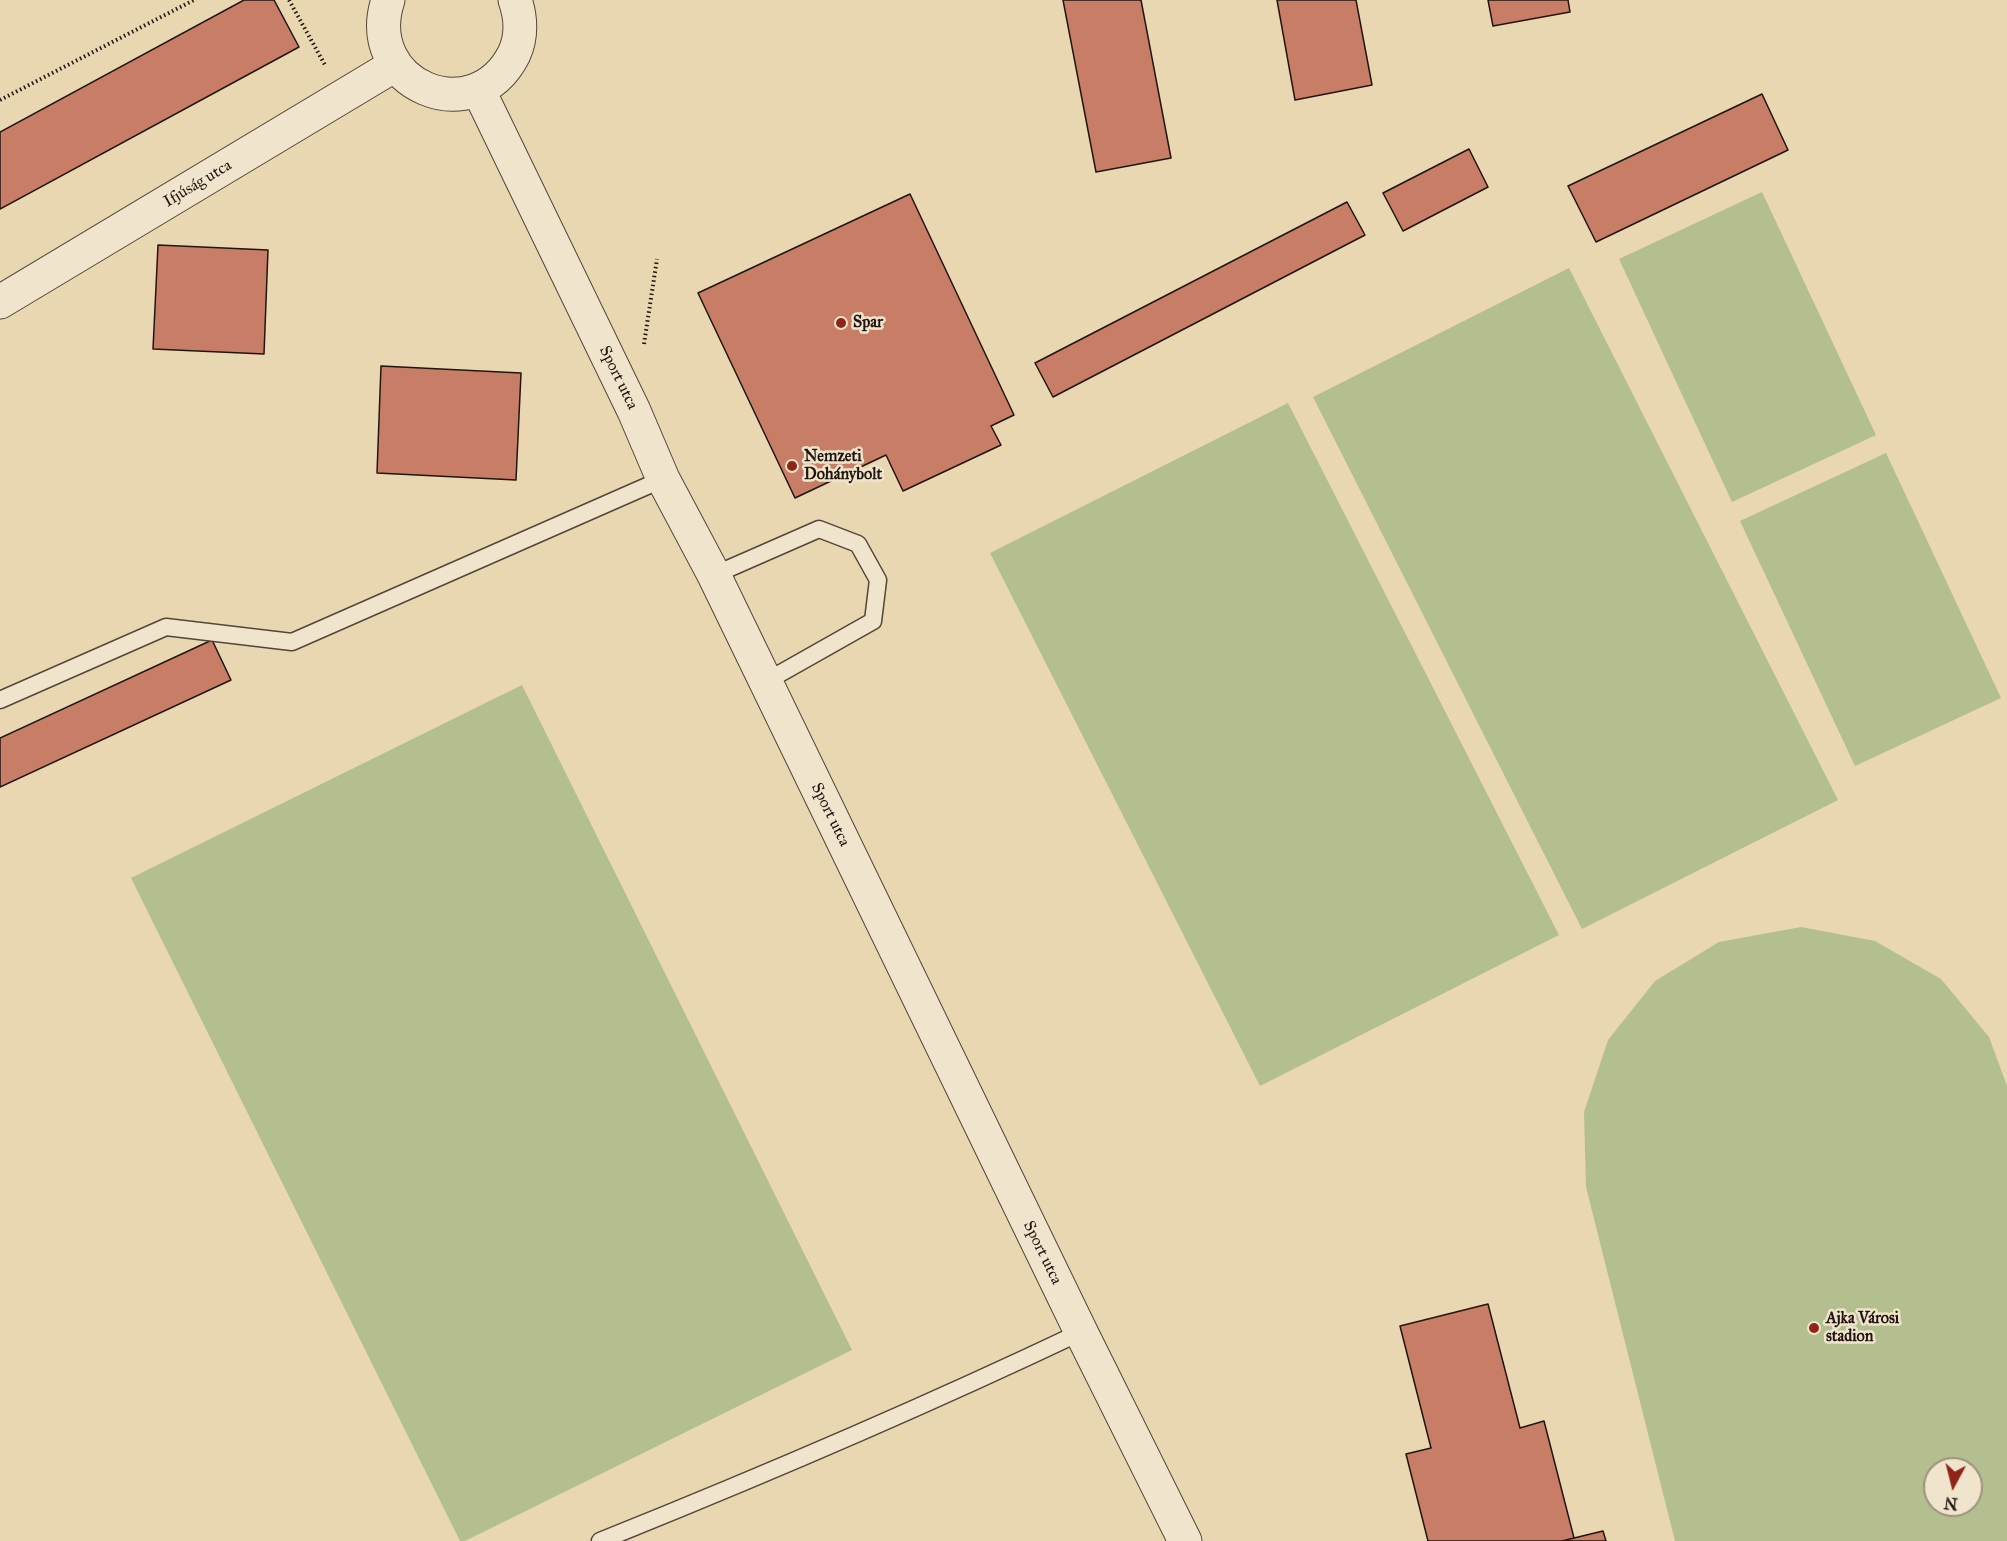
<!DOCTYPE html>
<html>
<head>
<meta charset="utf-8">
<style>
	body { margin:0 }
	#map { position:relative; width:2007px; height:1541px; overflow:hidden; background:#e8d7b1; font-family:"IM FELL Great Primer",serif }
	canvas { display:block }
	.north { position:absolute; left:1923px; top:1457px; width:60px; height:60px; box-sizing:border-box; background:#f0e5cc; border:2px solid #9d9280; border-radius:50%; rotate:187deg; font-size:16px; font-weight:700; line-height:24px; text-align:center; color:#21150f }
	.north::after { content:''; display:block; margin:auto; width:21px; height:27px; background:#8f2418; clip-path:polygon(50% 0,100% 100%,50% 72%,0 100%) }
</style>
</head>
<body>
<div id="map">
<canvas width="2007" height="1541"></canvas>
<div class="north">N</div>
</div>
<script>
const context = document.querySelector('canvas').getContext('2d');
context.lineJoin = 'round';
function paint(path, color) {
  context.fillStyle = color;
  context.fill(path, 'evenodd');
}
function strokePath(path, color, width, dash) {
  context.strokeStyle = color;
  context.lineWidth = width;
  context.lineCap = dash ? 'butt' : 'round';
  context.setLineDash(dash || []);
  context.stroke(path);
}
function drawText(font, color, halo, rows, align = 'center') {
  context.font = font + ' "IM FELL Great Primer",serif';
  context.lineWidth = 5;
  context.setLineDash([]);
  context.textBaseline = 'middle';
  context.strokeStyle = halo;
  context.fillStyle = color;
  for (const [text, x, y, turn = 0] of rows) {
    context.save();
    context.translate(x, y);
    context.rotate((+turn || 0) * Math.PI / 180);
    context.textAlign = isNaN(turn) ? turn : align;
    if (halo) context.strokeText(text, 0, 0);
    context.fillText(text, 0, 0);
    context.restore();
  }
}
const green = new Path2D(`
	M1762 192 1876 435 1732 502 1619 259Z
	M1569 268 1838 800 1582 929 1313 397Z
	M1288 403 1559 935 1260 1086 990 553Z
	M1886 453 2001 698 1855 766 1740 521Z
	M522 685 852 1350 465 1541H460L131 878Z
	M1801 927 1875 941 1941 979 1989 1037 2007 1086V1541H1675L1586 1187 1584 1112 1608 1040 1655 981 1719 942ZM1935 1469H1971V1505H1935Z`);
const building = new Path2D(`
	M244 0H274L299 47 0 209V132Z
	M1063 0H1141L1171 158 1096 172Z
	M1277 0H1356L1372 85 1295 100Z
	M1488 0H1568L1570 12 1493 26Z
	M1762 94 1788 150 1596 242 1568 186Z
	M1469 149 1488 187 1403 231 1383 193Z
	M910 194 1014 415 991 426 1001 445 903 491 886 455 795 498 698 293Z
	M1347 202 1365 235 1053 397 1035 363Z
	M158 245 268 250 264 354 153 349Z
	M381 366 521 373 516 480 377 473Z
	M212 640 231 680 0 787V738Z
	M1488 1304 1520 1428 1544 1421 1574 1538 1562 1541H1428L1406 1454 1431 1448 1400 1326Z
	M1603 1531 1606 1541H1562L1574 1538Z`);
const path = new Path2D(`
	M289 0 325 65
	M0 100 194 0
	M644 344 657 259`);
const service = new Path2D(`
	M714 575 819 529 858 544 878 580 873 621 765 682
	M0 700 166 627 292 642 663 479
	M600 1541C762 1476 923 1407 1081 1332`);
const minor = new Path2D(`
	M388 0C360 85 474 133 514 54 522 37 521 17 515 0
	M478 89 634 411 663 479 714 575 1081 1332 1185 1541
	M0 302 395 65`);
const markers = [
	[841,323,6,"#8f2418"],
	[792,466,6,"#8f2418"],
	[1814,1328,6,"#8f2418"]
];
const streetNames = [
	["Ifjúság utca",198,184,-31],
	["Sport utca",618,378,64],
	["Sport utca",830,815,64],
	["Sport utca",1042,1253,64]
];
const poiNames = [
	["Spar",853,323],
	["Nemzeti",804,457],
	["Dohánybolt",804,475],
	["Ajka Városi",1826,1319],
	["stadion",1826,1337]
];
paint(green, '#b3bf8e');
paint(building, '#c87e66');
strokePath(building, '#21150f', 1.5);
strokePath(service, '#534638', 19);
strokePath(minor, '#534638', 35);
strokePath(path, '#21150f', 4, [1.5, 3]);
strokePath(service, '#f0e5cc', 16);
strokePath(minor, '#f0e5cc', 33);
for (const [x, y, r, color] of markers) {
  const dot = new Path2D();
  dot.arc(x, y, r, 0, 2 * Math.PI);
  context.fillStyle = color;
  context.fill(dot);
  strokePath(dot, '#f0e5cc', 2);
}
drawText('16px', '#21150f', '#f0e5cc', streetNames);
drawText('bold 16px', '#21150f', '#f0e5cc', poiNames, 'left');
</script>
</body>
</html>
